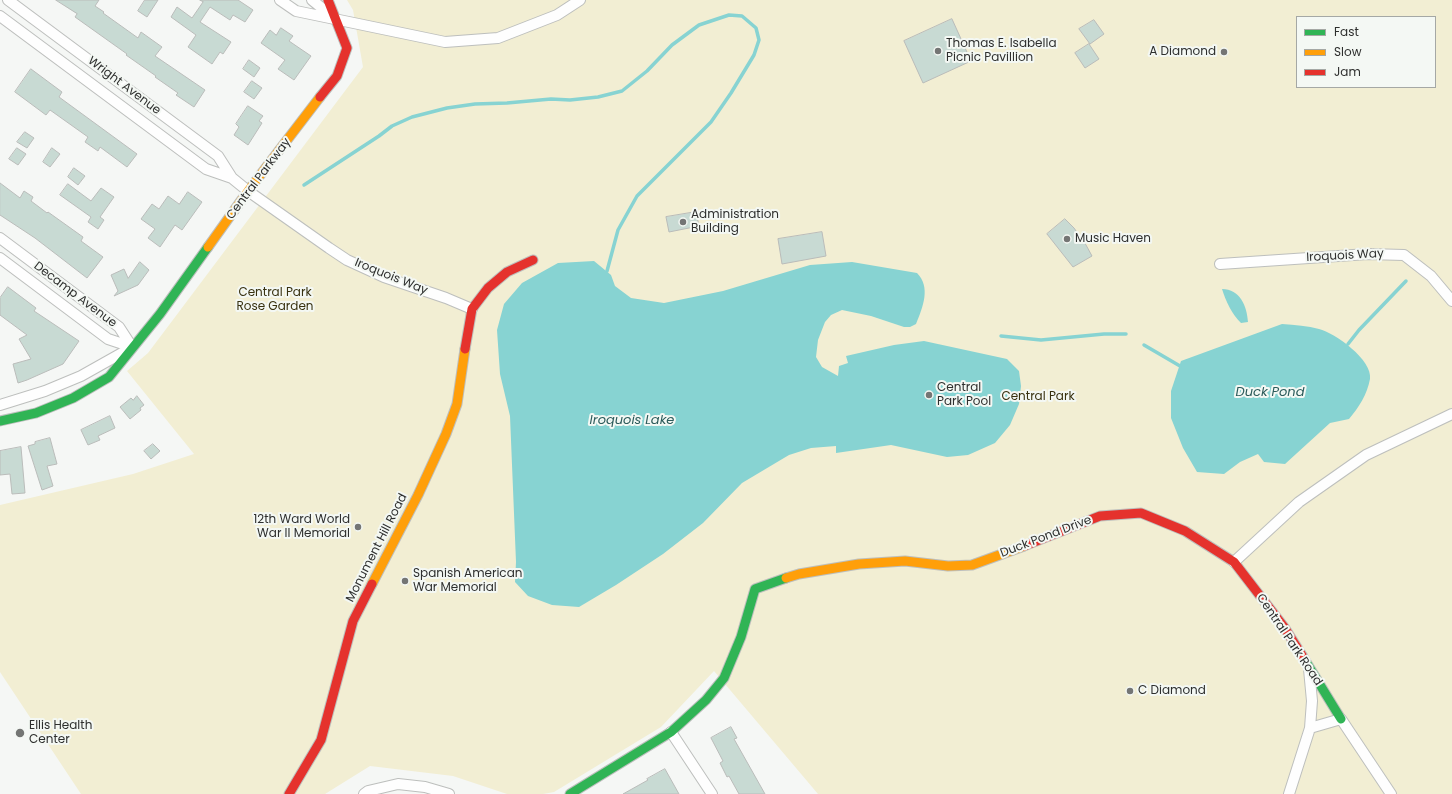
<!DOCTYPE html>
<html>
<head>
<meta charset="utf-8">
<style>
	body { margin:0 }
	#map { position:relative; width:1452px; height:794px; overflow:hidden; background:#f5f7f5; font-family:Poppins,sans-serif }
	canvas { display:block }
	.legend { position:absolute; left:1296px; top:16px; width:140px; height:72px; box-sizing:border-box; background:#f4f8f4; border:1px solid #a5a8a5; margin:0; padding:5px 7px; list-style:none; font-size:12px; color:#2e2f2e }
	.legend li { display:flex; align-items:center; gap:8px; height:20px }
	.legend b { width:20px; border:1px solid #a5a8a5 }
</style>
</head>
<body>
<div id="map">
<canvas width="1452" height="794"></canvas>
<ul class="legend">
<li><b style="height:5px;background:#30b455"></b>Fast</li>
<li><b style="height:5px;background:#ff9f0a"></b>Slow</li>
<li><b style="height:5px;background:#e5322d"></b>Jam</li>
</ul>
</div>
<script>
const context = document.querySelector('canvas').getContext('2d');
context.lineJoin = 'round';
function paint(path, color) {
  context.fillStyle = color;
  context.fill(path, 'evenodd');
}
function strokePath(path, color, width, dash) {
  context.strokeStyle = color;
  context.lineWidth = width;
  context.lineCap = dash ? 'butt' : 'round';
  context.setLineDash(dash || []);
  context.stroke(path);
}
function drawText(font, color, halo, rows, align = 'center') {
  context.font = font + ' Poppins,sans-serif';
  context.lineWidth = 4;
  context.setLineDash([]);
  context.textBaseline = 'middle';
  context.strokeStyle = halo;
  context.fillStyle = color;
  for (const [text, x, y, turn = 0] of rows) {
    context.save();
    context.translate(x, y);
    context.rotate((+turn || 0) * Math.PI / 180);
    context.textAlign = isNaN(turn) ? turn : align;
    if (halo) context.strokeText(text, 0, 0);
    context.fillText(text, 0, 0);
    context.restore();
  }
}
const green = new Path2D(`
	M347 0H1452V794H818L714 671 661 727 554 792 543 794H507L453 776 370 766 325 794H81L0 672V505L133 474 194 454 127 371 148 353 363 67 353 10ZM1297 17H1435V87H1297Z`);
const water = new Path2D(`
	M594 261 611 275 615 286 631 298 664 303 723 291 810 265 852 262 917 273C931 287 923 307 916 324L910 327H904L871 316 842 310 831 315 825 322 818 340 816 357 822 367 838 376 839 366 848 363 846 356 894 345 924 341 1007 359 1019 371 1021 386 1019 404 1010 425 995 443 968 455 947 457 891 445 836 453V446L811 448 789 455 742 483 703 523 663 554 616 585 579 607 552 605 528 596 515 582 516 562 510 416 500 374 497 330 504 304 522 283 558 263Z
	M1222 289C1240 289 1247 306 1248 322L1241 323C1232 314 1226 302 1222 289Z
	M1282 324C1295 325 1308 326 1319 329 1335 333 1373 360 1370 379 1367 395 1359 407 1349 419L1330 423 1285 464 1264 462 1258 454 1240 462 1224 474 1197 472 1183 448 1171 418V391L1181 361Z`);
const stream = new Path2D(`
	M304 185 379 136 392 126 412 117 447 108 475 104 507 103 551 99 570 100 598 97 622 91 647 71 672 45 699 25 729 15 742 16 756 28 759 40 754 55 731 93 711 122 637 196 618 230 607 271
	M1001 336 1041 340 1104 334H1126
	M1348 344 1359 330 1406 281
	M1144 345 1180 366`);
const building = new Path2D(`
	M56 0H99L95 6 104 12 103 13 138 38 141 32 162 47 155 56 205 90 194 107 176 95 178 93 155 77 156 76 126 55 127 54 75 17 77 14Z
	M145 0H158L147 17 138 11Z
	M200 0H238L253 10 245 22 233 15 230 20 210 7 200 22 231 42 223 54 220 52 212 64 188 47 196 35 171 17 177 7 192 18 203 2Z
	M952 19 971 61 923 83 904 41Z
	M1094 20 1104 34 1090 44 1079 29Z
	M281 28 293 36 289 41 311 56 294 80 278 69 285 60 261 43 270 30 276 35Z
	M1089 44 1099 59 1085 68 1075 53Z
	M249 60 260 68 254 77 243 69Z
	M31 69 62 92 59 97 137 154 127 167 100 147 98 151 85 142 88 137 50 110 46 115 15 92Z
	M252 81 262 88 254 99 244 92Z
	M248 106 263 116 259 121 262 123 248 145 234 135 239 127 236 124Z
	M25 132 34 138 27 148 17 142Z
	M17 148 26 154 18 165 9 159Z
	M52 148 60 154 50 167 43 162Z
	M74 168 85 176 78 185 68 177Z
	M0 183 20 198 24 191 33 197 31 201 47 213 48 212 83 237 81 241 103 257 87 278 35 238 0 215Z
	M68 184 91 201 101 188 114 197 100 217 104 220 98 229 88 222 91 217 60 195Z
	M188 192 202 202 182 230 175 225 160 247 148 238 155 229 141 219 152 204 159 209 168 196 179 204Z
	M696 212 699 226 669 232 666 217Z
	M1065 219 1074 228 1086 245 1092 256 1073 267 1047 234Z
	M822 232 826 256 782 264 778 239Z
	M140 262 149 270 138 285 114 296 118 291 111 275 124 269 128 278Z
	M8 287 36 308 34 311 79 341 63 364 27 380 18 383 13 364 31 359 19 339 27 335 0 315V298Z
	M137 396 144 405 140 408 141 410 130 419 120 407 131 398 133 400Z
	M110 416 115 428 98 436 100 440 88 445 81 430Z
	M50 438 57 464 47 466 53 486 42 490 28 446 35 444V442Z
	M153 444 160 451 151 459 144 451Z
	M21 447 25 493 12 494 10 474 0 475V451Z
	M731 727 737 738 734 739 765 794H739L729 776 727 777 720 763 723 761 711 738Z
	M665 769 679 794H623L648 780 647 779Z`);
const street = new Path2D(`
	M8 0 218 156 232 178 248 191 329 248 347 260 384 277 446 298 472 309
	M280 0 296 11 445 42 498 38 557 15 580 0
	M312 0 334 18
	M0 16 206 169 232 178
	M0 238 119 327 132 347
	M0 258 108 339 132 347
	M1220 264 1368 254 1404 255 1431 276 1452 301
	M0 405 45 391 81 376 129 349
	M1234 562 1299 502 1366 455 1452 414
	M1310 728 1341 719 1391 794
	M671 732 712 794
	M364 794 368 791 398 784 425 787 449 794
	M1289 794 1310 728 1312 701 1309 669`);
const fast = new Path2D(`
	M0 421 36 413 73 398 109 377 160 314 208 247
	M1303 657 1341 719
	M570 794 671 732 706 700 724 678 741 637 755 589 786 578`);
const slow = new Path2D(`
	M208 247 248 191 320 97
	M786 578 799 574 859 564 905 561 948 566 972 565 1024 546
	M372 584 418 495 446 434 457 404 465 349`);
const jam = new Path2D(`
	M320 97 337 76 347 48 328 0
	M465 349 472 309 488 288 507 272 533 260
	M1024 546 1100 516 1141 513 1185 531 1234 562 1284 627 1303 657
	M289 794 321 740 353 621 372 584`);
const markers = [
	[938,51,4,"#747574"],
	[1224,52,4,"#747574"],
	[683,222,4,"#747574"],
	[1067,239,4,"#747574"],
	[929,395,4,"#747574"],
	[358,527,4,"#747574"],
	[405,581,4,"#747574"],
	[1130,691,4,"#747574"],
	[20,733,5,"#747574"]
];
const poiNames = [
	["Thomas E. Isabella",946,44],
	["Picnic Pavillion",946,58],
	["A Diamond",1216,52,"right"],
	["Administration",691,215],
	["Building",691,229],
	["Music Haven",1075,239],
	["Central",937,388],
	["Park Pool",937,402],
	["12th Ward World",350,520,"right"],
	["War II Memorial",350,534,"right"],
	["Spanish American",413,574],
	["War Memorial",413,588],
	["C Diamond",1138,691],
	["Ellis Health",29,726],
	["Center",29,740]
];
const streetNames = [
	["Wright Avenue",124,86,37],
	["Central Parkway",259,179,-53],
	["Iroquois Way",1345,256,-3],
	["Iroquois Way",391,277,22],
	["Decamp Avenue",75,295,37],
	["Duck Pond Drive",1046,537,-21],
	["Monument Hill Road",377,548,-63],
	["Central Park Road",1289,640,56]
];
const parkNames = [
	["Central Park",275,293],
	["Rose Garden",275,307],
	["Central Park",1038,397]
];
const waterNames = [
	["Duck Pond",1270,393],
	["Iroquois Lake",632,421]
];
paint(green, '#f2eed3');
paint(water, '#87d3d2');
strokePath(stream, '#87d3d2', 3.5);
paint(building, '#c8dad3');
strokePath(building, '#babcba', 1);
strokePath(street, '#bdbfbd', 12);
strokePath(fast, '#bdbfbd', 11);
strokePath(slow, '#bdbfbd', 11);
strokePath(jam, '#bdbfbd', 11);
strokePath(street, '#fefefe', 10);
strokePath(fast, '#30b455', 9);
strokePath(slow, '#ff9f0a', 9);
strokePath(jam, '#e5322d', 9);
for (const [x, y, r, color] of markers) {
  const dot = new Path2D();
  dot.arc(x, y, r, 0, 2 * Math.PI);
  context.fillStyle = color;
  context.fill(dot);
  strokePath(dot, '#f4f8f4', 1.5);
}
drawText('12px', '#2e2f2e', '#f4f8f4', poiNames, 'left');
drawText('12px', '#2e2f2e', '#f4f8f4', streetNames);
drawText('12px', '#393210', '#f4f8f4', parkNames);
drawText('italic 13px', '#2c5b5b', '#f4f8f4', waterNames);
</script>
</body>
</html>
